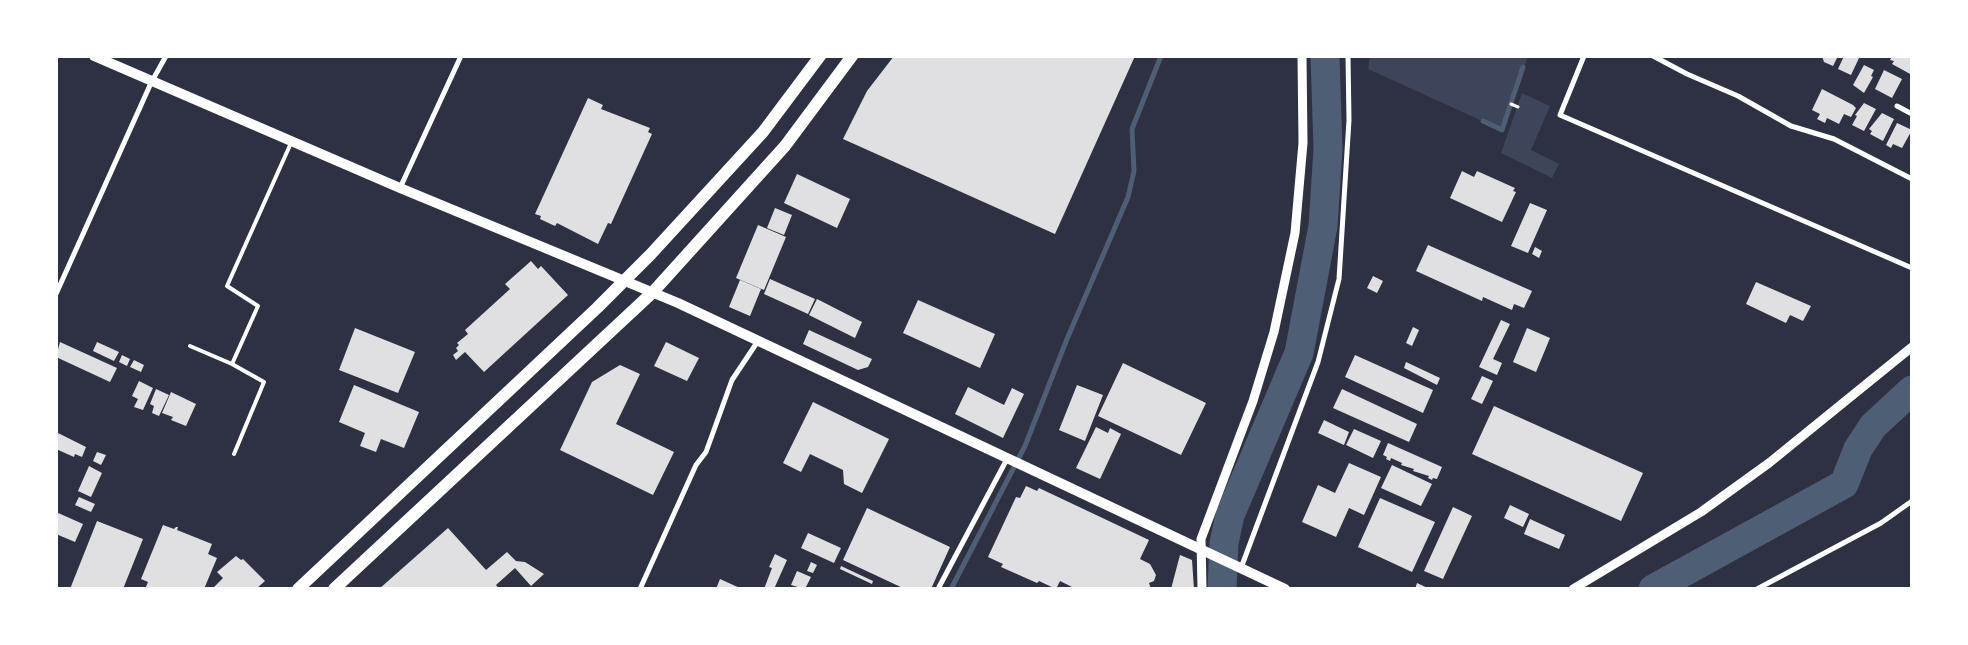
<!DOCTYPE html>
<html>
<head>
<meta charset="utf-8">
<style>
	body { margin:0 }
	#map { position:relative; width:1968px; height:645px; overflow:hidden; background:#2d3142; font-family:"Zilla Slab",serif }
	canvas { display:block }
	.frame { position:absolute; inset:0; border:58px solid #fff; pointer-events:none }
</style>
</head>
<body>
<div id="map">
<canvas width="1968" height="645"></canvas>
<div class="frame"></div>
</div>
<script>
const context = document.querySelector('canvas').getContext('2d');
context.lineJoin = 'round';
function paint(path, color) {
  context.fillStyle = color;
  context.fill(path, 'evenodd');
}
function strokePath(path, color, width, dash) {
  context.strokeStyle = color;
  context.lineWidth = width;
  context.lineCap = dash ? 'butt' : 'round';
  context.setLineDash(dash || []);
  context.stroke(path);
}
const green = new Path2D(`
	M1370 56H1528L1502 130 1368 69Z
	M1522 93 1550 106 1531 150 1559 164 1552 178 1501 153Z`);
const stream = new Path2D(`
	M1483 121 1502 130 1523 67
	M951 589 1025 446 1067 339 1128 197 1134 171 1132 129 1161 56`);
const river = new Path2D(`
	M1222 589 1224 543 1230 515 1299 353 1323 226 1328 149 1325 56
	M1653 589 1844 484 1858 449 1873 426 1912 390`);
const building = new Path2D(`
	M894 56H1135L1055 234 843 139 867 91Z
	M1822 56H1838L1833 66 1824 62Z
	M1844 56H1860L1851 75 1838 69Z
	M1892 56H1912V75L1892 64 1894 61 1890 60Z
	M1864 65 1874 70 1871 76 1873 77 1864 93 1853 85Z
	M1884 70 1902 79 1892 98 1875 89Z
	M1822 89 1853 105 1856 108 1851 117 1844 114 1839 124 1827 118 1825 123 1817 119 1820 114 1812 110Z
	M588 98 603 105 601 109 650 128 648 132 652 134 611 224 608 223 598 244 557 223 555 226 540 219 541 216 535 214Z
	M1864 103 1876 109 1864 131 1852 125 1857 116 1855 115Z
	M1882 113 1894 119 1883 141 1870 134 1872 131 1869 129Z
	M1897 123 1912 130 1902 148 1893 144 1891 148 1886 145Z
	M1462 171 1474 177 1477 171 1515 188 1513 191 1516 192 1502 222 1450 198Z
	M797 174 850 199 837 228 784 203Z
	M1530 203 1547 210 1528 253 1511 246Z
	M775 208 792 215 784 235 767 228Z
	M758 225 786 237 764 290 736 278Z
	M1428 245 1532 291 1524 308 1514 304 1512 310 1483 297 1482 301 1416 271Z
	M1535 247 1542 251 1539 258 1532 254Z
	M531 261 538 269 541 266 568 295 484 372 465 352 456 360 453 355 458 351 456 348 459 345 457 343 468 334 465 330 510 289 505 284Z
	M1373 276 1383 281 1377 293 1367 288Z
	M770 279 815 299 808 314 764 294Z
	M740 280 761 289 750 316 729 307Z
	M1756 282 1811 306 1803 321 1790 315 1786 323 1746 304Z
	M817 299 862 322 855 338 809 315Z
	M918 300 995 334 980 368 903 333Z
	M1501 320 1510 324 1493 359 1502 363 1497 375 1479 367Z
	M1413 327 1419 330 1412 346 1406 343Z
	M355 328 415 352 398 393 339 370Z
	M1527 328 1550 338 1536 372 1513 362Z
	M809 330 872 359 868 367 858 370 803 344Z
	M60 342 117 368 110 382 56 357Z
	M97 342 119 352 114 361 93 351Z
	M666 342 699 358 687 381 654 366Z
	M122 355 130 359 127 366 119 362Z
	M1355 355 1433 390 1423 413 1345 377Z
	M134 360 144 365 141 372 130 367Z
	M1406 362 1440 378 1437 385 1404 368Z
	M1123 363 1206 403 1181 455 1098 416Z
	M620 365 640 374 616 424 674 452 653 495 560 450 592 382Z
	M1482 376 1493 381 1482 404 1471 399Z
	M139 381 153 388 143 410 134 407 138 399 132 396Z
	M354 385 419 412 404 448 381 439 376 452 360 446 365 433 339 422Z
	M1077 385 1103 395 1085 441 1059 430Z
	M968 387 1004 405 1012 388 1024 394 1003 438 955 414Z
	M156 389 169 395 159 416 152 413 154 406 150 404Z
	M1342 389 1417 424 1409 442 1333 408Z
	M171 392 196 404 186 426 171 420 173 417 162 413Z
	M813 402 889 439 862 493 844 484 843 470 810 454 801 472 783 463Z
	M1494 406 1643 473 1621 521 1472 454Z
	M1324 420 1349 432 1344 445 1318 433Z
	M1096 427 1108 433 1110 428 1121 434 1100 479 1076 468Z
	M1354 429 1381 441 1373 458 1346 445Z
	M56 432 86 447 82 457 75 454 74 457 56 449Z
	M1388 443 1442 467 1437 479 1433 478 1432 480 1428 478 1429 476 1413 471 1414 469 1401 465 1402 463 1391 458 1390 461 1386 459 1387 457 1383 455Z
	M97 452 106 455 101 465 93 461Z
	M1349 463 1381 477 1364 515 1349 508 1336 537 1302 522 1318 485 1335 493Z
	M1392 465 1432 484 1421 506 1381 488Z
	M89 466 102 473 91 497 78 491Z
	M1026 486 1037 491 1039 488 1149 540 1140 559 1150 564 1156 575 1154 581 1149 583 1151 589H1076L1060 581 1056 589 1039 581 1037 583 1001 567 1003 564 988 557 1016 497 1020 498Z
	M79 497 95 504 91 512 75 505Z
	M1380 498 1435 522 1412 572 1358 547Z
	M1510 505 1529 514 1523 527 1504 518Z
	M1453 507 1472 516 1443 579 1424 571Z
	M867 508 950 547 931 589H905L843 560Z
	M56 512 83 524 75 542 56 534Z
	M1530 519 1565 535 1559 549 1524 534Z
	M97 521 143 539 123 589H70Z
	M163 525 174 529 176 527H178L177 530 212 544 208 554 217 558 204 589H145L148 582 141 579Z
	M448 528 486 570 507 552 516 561 525 562 544 574 531 586 515 568 496 585 499 589H379Z
	M808 533 841 548 834 563 801 548Z
	M775 554 787 560 774 589H764L772 568 769 567Z
	M1180 555 1192 560 1194 589H1171Z
	M236 556 241 560 243 559 265 581 256 589H212L223 578 217 572Z
	M811 562 817 565 813 573 807 571Z
	M841 566 873 581 872 584 840 569Z
	M797 571 811 577 805 589 791 585Z
	M720 579 742 589H716Z
	M1417 583 1430 589H1415Z`);
const path = new Path2D(`
	M1511 104 1518 107`);
const service = new Path2D(`
	M190 346 232 364 258 306 227 286 291 143
	M232 364 264 382 234 454`);
const minor = new Path2D(`
	M1584 56 1560 115 1912 268
	M1653 56 1687 74 1738 96 1791 126 1834 139 1912 179
	M1897 106 1912 114
	M400 188 461 56
	M56 294 151 83 166 56
	M1241 568 1318 362 1339 279 1349 120 1348 56
	M640 589 696 465 706 452 732 380 758 341
	M938 589 1007 459
	M1757 589 1881 523 1912 501`);
const tertiary = new Path2D(`
	M1202 589 1201 539 1253 401 1274 332 1295 233 1303 143 1302 56
	M1573 589 1701 512 1769 463 1912 347`);
const secondary = new Path2D(`
	M94 56 400 188 678 303 1285 589`);
const trunk = new Path2D(`
	M298 589 597 308 651 254 763 132 820 56
	M334 589 653 292 785 146 852 56`);
paint(green, '#3c4559');
strokePath(stream, '#4f5d75', 5);
strokePath(river, '#4f5d75', 29);
paint(building, '#e0e0e3');
strokePath(path, '#fff', 3);
strokePath(service, '#fff', 4);
strokePath(minor, '#fff', 5);
strokePath(tertiary, '#fff', 9);
strokePath(secondary, '#fff', 10);
strokePath(trunk, '#fff', 12);
</script>
</body>
</html>
